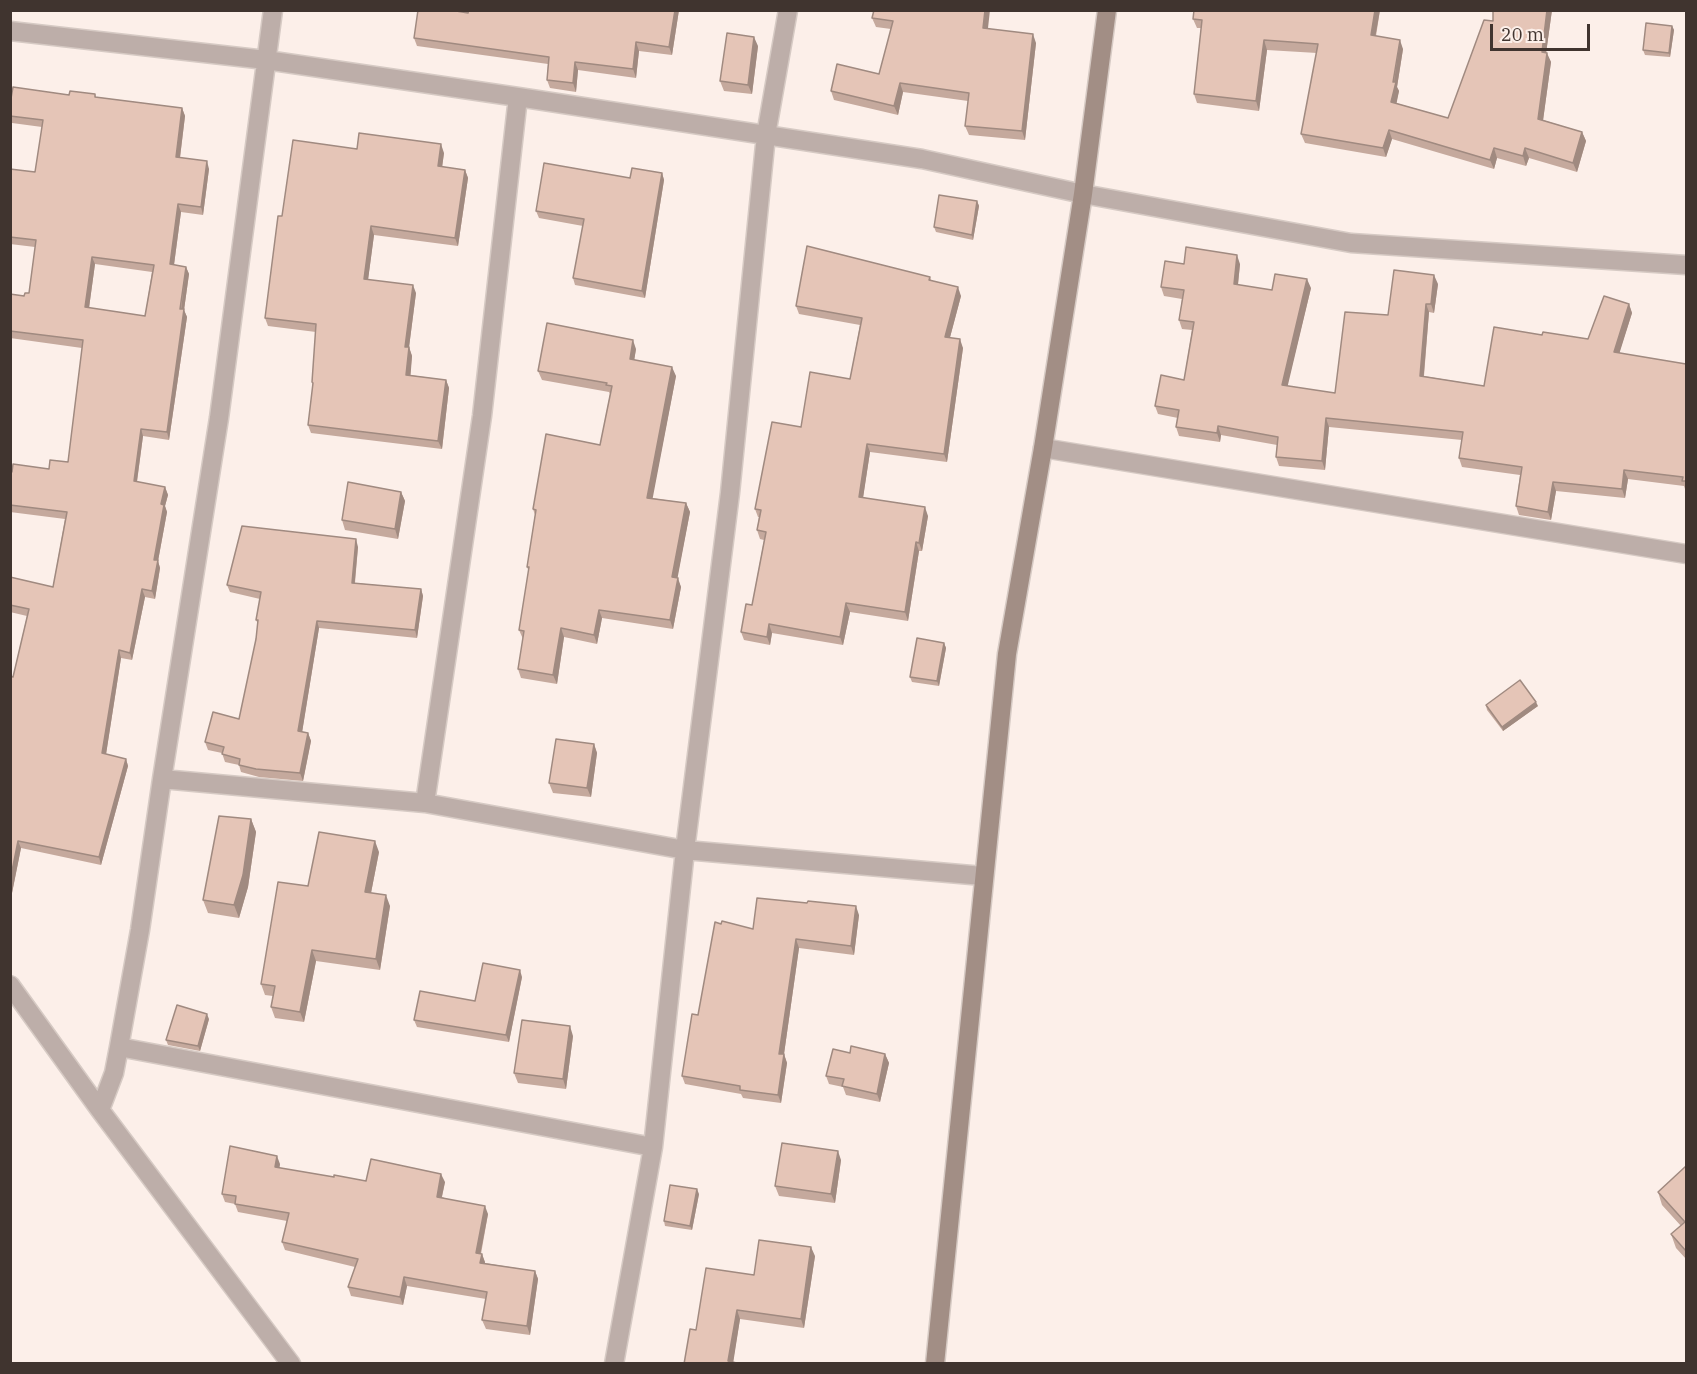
<!DOCTYPE html>
<html>
<head>
<meta charset="utf-8">
<style>
	body { margin:0 }
	#map { position:relative; width:1697px; height:1374px; overflow:hidden; background:#fcefe9; font-family:"IBM Plex Serif",serif }
	canvas { display:block }
	.frame { position:absolute; inset:0; border:12px solid #40342f; pointer-events:none }
	.scale { position:absolute; left:1490px; top:24px; width:100px; height:27px; box-sizing:border-box; border:3px solid #40342f; border-top:0; padding-left:8px; font-size:18px; line-height:21px; white-space:nowrap; color:#40342f; -webkit-text-stroke:4px #fcefe9; paint-order:stroke }
</style>
</head>
<body>
<div id="map">
<canvas width="1697" height="1374"></canvas>
<div class="frame"></div>
<div class="scale">20 m</div>
</div>
<script>
const context = document.querySelector('canvas').getContext('2d');
context.lineJoin = 'round';
function strokePath(path, color, width, dash) {
  context.strokeStyle = color;
  context.lineWidth = width;
  context.lineCap = dash ? 'butt' : 'round';
  context.setLineDash(dash || []);
  context.stroke(path);
}
function paint(path, color) {
  context.fillStyle = color;
  context.fill(path, 'evenodd');
}
const street = new Path2D(`
	M10 31 266 60 518 97 922 159 1083 194 1351 243 1686 265
	M1043 448 1686 554
	M162 779 425 803 685 850 983 876
	M425 803 482 416 518 97
	M10 985 100 1110 291 1364
	M119 1047 653 1147
	M100 1110 114 1073 119 1047 140 930 162 779 219 418 273 10
	M614 1364 653 1147 685 850 730 493 766 135 788 10`);
const secondary = new Path2D(`
	M935 1364 1007 654 1043 448 1083 194 1107 10`);
const wall = new Path2D(`
	M394 10H412V12Z
	M469 10H679L672 55 639 51 636 78 578 70 576 92 550 88 547 80 548 64 417 46 414 38 468 13Z
	M1194 10H1380L1376 36 1403 49 1397 87 1399 91 1396 103 1448 118 1493 21V10H1552L1546 53 1551 62 1543 120 1582 132 1586 141 1577 172 1529 158 1526 166 1497 158 1494 169 1392 139 1386 157 1305 143 1301 134 1317 53 1267 50 1259 111 1197 103 1194 94 1201 28H1197L1193 19Z
	M872 18 988 28 1036 43 1025 140 969 135 965 126 968 101 903 92 898 115 834 100 831 91 879 74 891 29 876 27Z
	M1672 26 1674 30 1670 57 1645 55 1643 50Z
	M758 46 752 94 724 91 720 81Z
	M95 94 96 97 182 108 185 116 180 158 209 169 203 215 181 212 174 265 186 267 189 274 184 310 187 317 169 440 143 436 137 482 165 487 168 495 165 506 167 512 158 561 160 568 155 599 145 597 132 660 121 658 106 754 126 759 128 766 101 865 21 848 10 903 13 677 27 616 10 612V577L53 587 65 519 10 512V472L49 469 68 462 82 348 10 338V294L24 296 29 293 35 247 10 244V169L35 172 42 127 12 123 10 120V104L69 95ZM95 264 152 272 145 316 89 308Z
	M444 153 442 167 465 170 468 178 458 246 374 235 368 279 416 293 409 347 412 356 410 375 446 380 449 388 442 449 311 433 308 425 313 386 312 382 316 332 268 326 265 318 282 216Z
	M662 173 664 180 645 298 575 285 573 278 583 226 539 218 536 211 630 178Z
	M977 201 979 206 973 240 936 232 934 227Z
	M1184 264H1240L1238 285 1272 290 1311 288 1287 386 1335 393 1388 315 1438 284 1434 313 1429 312 1424 376 1484 386 1542 335 1588 339 1629 304 1632 313 1619 353 1686 364V490L1685 489 1684 486 1628 479 1625 498 1556 491 1551 520 1519 515 1516 506 1520 475 1462 467 1459 458 1462 440 1329 427 1325 470 1279 466 1276 457 1277 445 1221 435 1220 442 1179 436 1176 427 1178 418 1158 414 1155 406 1184 380 1192 330 1182 329 1179 320 1182 299 1164 296 1161 287Z
	M930 277 931 280 961 296 950 337 963 348 947 462 870 452 863 497 928 516 922 551H919L908 621 850 612 843 645 772 633 770 645 744 640 741 632 752 605 764 540 760 539 757 530 759 517H758L755 509 850 379 860 325 799 314 796 306Z
	M636 349 634 360 676 376 652 498 686 503 690 512 677 578 681 587 673 629 602 618 597 644 564 637 557 684 521 678 518 669 523 639 519 630 529 572 527 567 535 515 533 509 600 445 610 394 609 392 542 380 538 371Z
	M401 492 405 501 398 539 345 530 342 520Z
	M358 547 355 583 421 589 423 596 417 638 319 628 302 732 308 733 311 741 303 781 259 777 241 772 239 765 225 762 222 753 208 750 205 742 239 719 256 639 258 624 256 620 260 599 230 592 227 585Z
	M944 643 946 648 939 686 912 682 910 677Z
	M1486 705 1538 706 1503 731 1487 710Z
	M594 744 597 753 591 797 553 793 549 783Z
	M251 819 256 832 248 887 239 918 208 913 203 900Z
	M379 852 371 893 390 906 380 970 316 961 304 1022 275 1018 271 1007 273 996 265 995 261 984 308 886Z
	M859 915 854 955 799 948 784 1054 787 1063 781 1103 743 1098 741 1094 685 1084 682 1076 698 1015 753 929Z
	M522 977 509 1042 417 1027 414 1020 475 1001Z
	M209 1019 200 1051 168 1045 166 1040Z
	M573 1036 566 1089 518 1083 514 1073Z
	M850 1053 885 1054 889 1063 880 1102 846 1095 843 1087 829 1084 826 1076Z
	M841 1160 835 1203 779 1196 775 1186Z
	M280 1164 279 1168 334 1177 366 1181 445 1182 442 1197 488 1214 481 1254H482L485 1263 535 1271 538 1279 530 1335 486 1329 482 1320 486 1299 407 1286 403 1305 351 1296 348 1287 355 1267 285 1250 282 1242 287 1221 238 1212 235 1204 225 1202 222 1194Z
	M1686 1166V1259L1676 1248 1671 1234 1681 1226 1662 1205 1658 1192Z
	M699 1194 692 1230 665 1226 664 1221Z
	M815 1256 804 1328 740 1319 733 1361 684 1364 696 1330 754 1275Z`);
const shadedWall = new Path2D(`
	M675 10H679L672 55 669 47Z
	M985 10H990L987 37 983 28Z
	M1375 10H1380L1374 44 1371 35Z
	M1547 10H1552L1545 61 1542 52Z
	M1672 26 1674 30 1670 57 1669 53Z
	M1033 34 1036 43 1025 140 1022 131Z
	M754 37 758 46 752 94 748 85Z
	M1264 40 1267 50 1259 111 1256 101Z
	M1400 40 1403 49 1397 87 1399 91 1395 111 1391 102Z
	M636 42 639 51 636 78 633 69Z
	M1547 53 1551 62 1542 128 1538 119Z
	M575 62 578 70 576 92 573 83Z
	M900 83 903 92 898 115 894 106Z
	M182 108 185 116 179 165 176 157Z
	M1389 130 1392 139 1386 157 1383 148Z
	M1582 132 1586 141 1577 172 1573 163Z
	M441 144 444 153 441 175 438 166Z
	M1494 148 1497 158 1494 169 1490 160Z
	M1525 148 1529 158 1526 166 1523 156Z
	M207 161 209 169 203 215 201 207Z
	M465 170 468 178 458 246 455 238Z
	M662 173 664 180 645 298 642 291Z
	M977 201 979 206 973 240 972 235Z
	M178 204 181 212 173 272 170 264Z
	M371 226 374 235 367 288 364 279Z
	M1237 255 1240 264 1237 293 1234 284Z
	M92 257 95 264 88 315 85 307Z
	M186 267 189 274 184 310 187 317 169 440 167 432Z
	M1434 275 1438 284 1434 313 1431 304Z
	M1307 279 1311 288 1286 393 1282 385Z
	M413 285 416 293 408 355 405 347Z
	M958 287 961 296 948 345 945 337Z
	M1426 304 1429 312 1423 384 1420 376Z
	M1629 304 1632 313 1617 361 1614 352Z
	M960 339 963 348 947 462 944 454Z
	M633 340 636 349 633 368 630 359Z
	M409 347 412 356 410 383 406 375Z
	M672 367 676 376 651 507 647 498Z
	M446 380 449 388 442 449 438 441Z
	M1326 418 1329 427 1325 470 1322 461Z
	M1218 426 1221 435 1220 442 1217 433Z
	M141 429 143 436 136 488 134 481Z
	M867 444 870 452 862 505 859 497Z
	M1624 470 1628 479 1625 498 1622 489Z
	M1553 482 1556 491 1551 520 1548 512Z
	M165 487 168 495 165 506 167 512 158 561 160 568 155 599 152 591 154 560 161 504Z
	M401 492 405 501 398 539 395 529Z
	M686 503 690 512 676 586 672 577Z
	M925 507 928 516 922 551 919 543Z
	M356 539 358 547 354 590 352 583Z
	M916 542 919 551 908 621 905 612Z
	M678 578 681 587 673 629 670 620Z
	M142 589 145 597 132 660 130 653Z
	M421 589 423 596 417 638 415 630Z
	M846 603 850 612 843 645 840 637Z
	M599 610 602 618 597 644 594 635Z
	M317 621 319 628 301 739 298 731Z
	M769 624 772 633 770 645 767 637Z
	M561 628 564 637 557 684 553 675Z
	M944 643 946 648 939 686 937 681Z
	M119 650 121 658 105 761 102 753Z
	M1536 702 1538 706 1503 731 1502 727Z
	M308 733 311 741 303 781 300 773Z
	M594 744 597 753 591 797 587 788Z
	M126 759 128 766 101 865 99 857Z
	M251 819 256 832 248 887 239 918 234 905Z
	M18 841 21 848 10 903V881Z
	M375 841 379 852 369 903 365 892Z
	M386 895 390 906 380 970 376 959Z
	M856 906 859 915 854 955 851 946Z
	M796 939 799 948 784 1054 787 1063 781 1103 778 1095 779 1054Z
	M312 950 316 961 304 1022 300 1012Z
	M520 970 522 977 509 1042 506 1035Z
	M207 1014 209 1019 200 1051 198 1046Z
	M570 1026 573 1036 566 1089 563 1079Z
	M885 1054 889 1063 880 1102 877 1094Z
	M838 1151 841 1160 835 1203 831 1194Z
	M277 1156 280 1164 278 1176 275 1167Z
	M441 1174 445 1182 440 1205 437 1197Z
	M697 1189 699 1194 692 1230 690 1226Z
	M485 1206 488 1214 479 1261 476 1253Z
	M811 1247 815 1256 804 1328 801 1319Z
	M482 1254 485 1262 483 1271 480 1263Z
	M535 1271 538 1279 530 1335 527 1326Z
	M404 1277 407 1286 403 1305 400 1297Z
	M737 1310 740 1319 733 1364 728 1361Z`);
const building = new Path2D(`
	M418 10H450L468 13 469 10H675L669 47 636 42 633 69 575 62 573 83 547 80 549 57 414 38Z
	M874 10H985L983 28 1033 34 1022 131 965 126 969 93 900 83 894 106 831 91 837 64 879 74 893 21 872 18Z
	M1194 10H1375L1371 35 1400 40 1393 82H1396L1391 102 1448 118 1484 20 1493 21V10H1547L1542 52 1547 53 1538 119 1582 132 1573 163 1525 148 1523 156 1494 148 1490 160 1389 130 1383 148 1301 134 1318 44 1264 40 1256 101 1194 94 1202 20 1193 19Z
	M1646 23 1672 26 1669 53 1643 50Z
	M727 33 754 37 748 85 720 81Z
	M13 87 69 95 70 91 95 94V97L182 108 176 157 207 161 201 207 178 204 170 264 186 267 180 309H184L167 432 141 429 134 481 165 487 161 504 164 505 154 560H158L152 591 142 589 130 653 119 650 102 753 126 759 99 857 18 841 10 881V676L13 677 29 609 10 605V577L53 587 67 512 10 505V472H12L13 464 49 469 50 460 68 462 83 340 10 331V294L24 296 25 293H29L36 240 10 237V169L35 172 43 120 10 116V104ZM92 257 154 265 145 316 85 307Z
	M359 133 441 144 438 166 465 170 455 238 371 226 364 279 413 285 405 347H409L406 375 446 380 438 441 308 425 313 383 312 382 316 324 265 318 278 216H282L293 140 357 149Z
	M544 163 630 178 632 168 662 173 642 291 573 278 584 219 536 211Z
	M939 195 977 201 972 235 934 227Z
	M807 246 930 277 929 280 958 287 945 337 960 339 944 454 867 444 859 497 925 507 919 543 916 542 905 612 846 603 840 637 769 624 767 637 741 632 746 604 752 605 766 532 757 530 761 510 755 509 772 422 801 427 810 372 850 379 862 318 796 306Z
	M1186 247 1237 255 1234 284 1272 290 1275 274 1307 279 1282 385 1335 393 1345 312 1388 315 1394 270 1434 275 1431 304H1426L1420 376 1484 386 1494 327 1542 335 1543 332 1588 339 1604 296 1629 304 1614 352 1686 364V481H1682L1683 477 1624 470 1622 489 1553 482 1548 512 1516 506 1522 467 1459 458 1463 432 1326 418 1322 461 1276 457 1278 437 1218 426 1217 433 1176 427 1179 410 1155 406 1161 375 1184 380 1194 322 1179 320 1184 290 1161 287 1165 261 1184 264Z
	M547 323 633 340 630 359 672 367 647 498 686 503 672 577 678 578 670 620 599 610 594 635 561 628 553 675 518 669 524 631 519 630 529 567H527L536 510 533 509 546 434 600 445 612 386 606 385 607 383 538 371Z
	M348 482 401 492 395 529 342 520Z
	M242 526 356 539 352 583 421 589 415 630 317 621 298 731 308 733 300 773 256 769 239 765 240 759 222 754 224 747 205 742 213 712 239 719 256 639 258 620H256L261 592 227 585Z
	M917 638 944 643 937 681 910 677Z
	M1520 680 1536 702 1502 727 1486 705Z
	M556 739 594 744 587 788 549 783Z
	M219 816 251 819 243 875 234 905 203 900Z
	M319 832 375 841 365 892 386 895 376 959 312 950 300 1012 271 1007 275 986 261 984 278 882 308 886Z
	M757 898 807 903 808 901 856 906 851 946 796 939 779 1054H784L778 1095 740 1090V1086L682 1076 692 1014 698 1015 715 922 721 924 722 921 753 929Z
	M483 963 520 970 506 1035 414 1020 420 991 475 1001Z
	M177 1005 207 1014 198 1046 166 1040Z
	M522 1020 570 1026 563 1079 514 1073Z
	M851 1046 885 1054 877 1094 842 1086 844 1079 826 1076 833 1049 850 1053Z
	M782 1143 838 1151 831 1194 775 1186Z
	M230 1146 277 1156 275 1167 334 1177V1175L366 1181 371 1159 441 1174 437 1197 485 1206 476 1253 482 1254 480 1263 535 1271 527 1326 482 1320 487 1292 404 1277 400 1297 348 1287 358 1259 282 1242 289 1213 235 1204 236 1196 222 1194Z
	M1686 1166V1251L1671 1234 1685 1222 1658 1192Z
	M670 1185 697 1189 690 1226 664 1221Z
	M759 1240 811 1247 801 1319 737 1310 728 1361 741 1364H684L690 1329 696 1330 706 1268 754 1275Z`);
strokePath(street, '#d6cac4', 21);
strokePath(secondary, '#d6cac4', 21);
strokePath(street, '#bdaea9', 18);
strokePath(secondary, '#a28e85', 18);
paint(wall, '#c5a99d');
paint(shadedWall, '#a08a80');
paint(building, '#e5c5b7');
strokePath(building, '#a08a80', 1.5);
</script>
</body>
</html>
